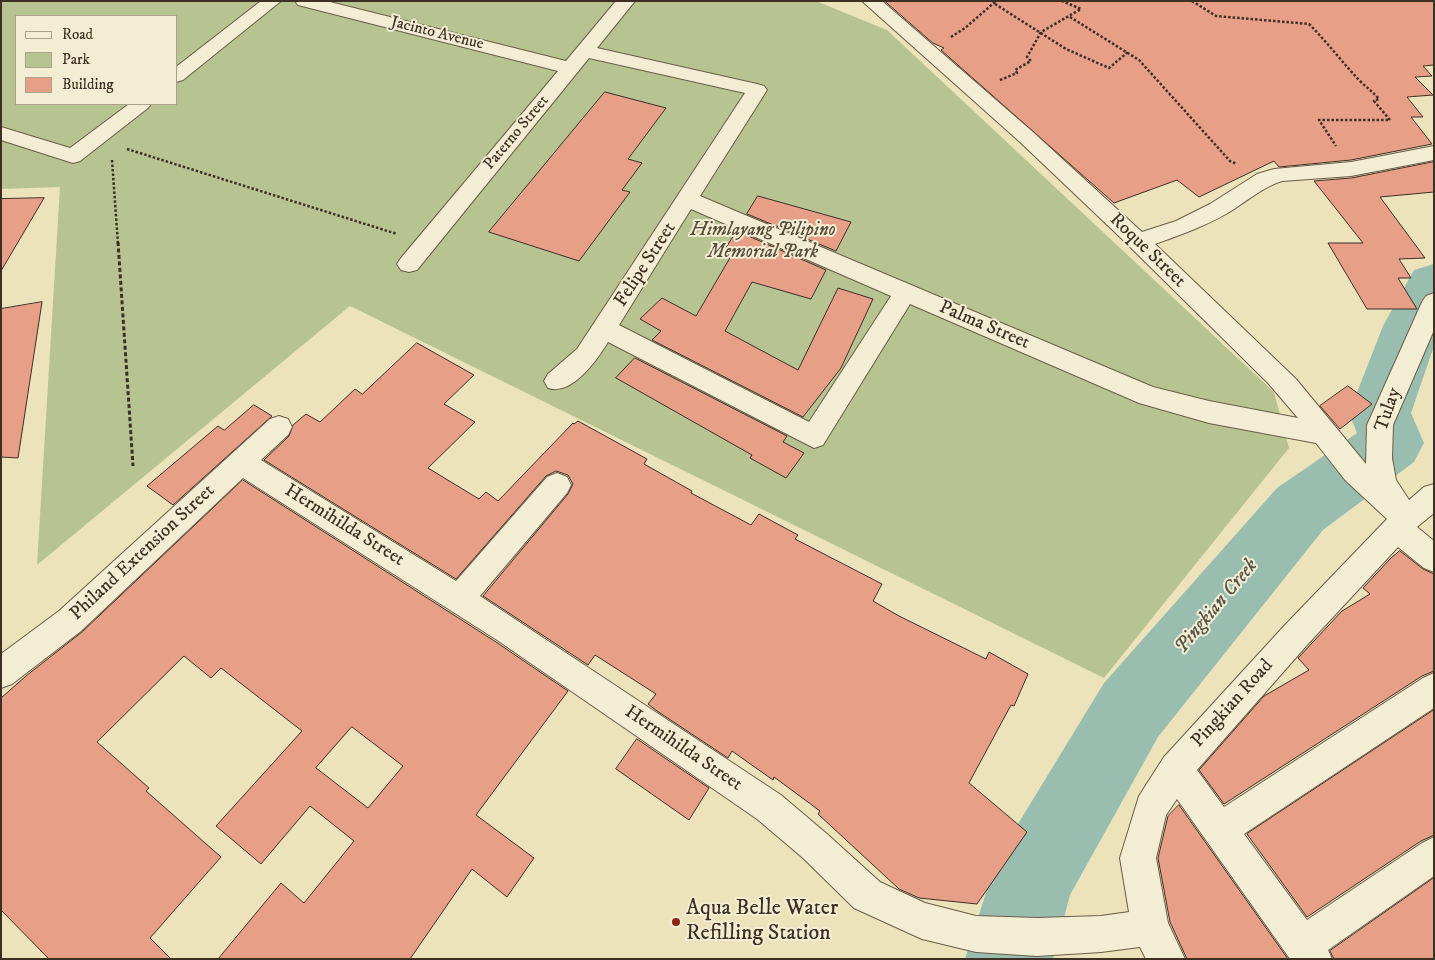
<!DOCTYPE html>
<html>
<head>
<meta charset="utf-8">
<style>
	body { margin:0 }
	#map { position:relative; width:1435px; height:960px; overflow:hidden; background:#ede3bb; font-family:"IM FELL DW Pica",serif }
	canvas { display:block }
	.frame { position:absolute; inset:0; border:2px solid #3e2f24; pointer-events:none }
	.legend { position:absolute; left:15px; top:15px; width:162px; height:90px; box-sizing:border-box; background:#f3edd3; border:1px solid #aba18d; margin:0; padding:6px 9px; list-style:none; font-size:15px; color:#3e2f24 }
	.legend li { display:flex; align-items:center; gap:10px; height:25px }
	.legend b { width:25px; border:1px solid #aba18d }
</style>
</head>
<body>
<div id="map">
<canvas width="1435" height="960"></canvas>
<div class="frame"></div>
<ul class="legend">
<li><b style="height:6px;background:#f3edd3"></b>Road</li>
<li><b style="height:14px;background:#b7c491"></b>Park</li>
<li><b style="height:14px;background:#e7a087"></b>Building</li>
</ul>
</div>
<script>
const context = document.querySelector('canvas').getContext('2d');
context.lineJoin = 'round';
function paint(path, color) {
  context.fillStyle = color;
  context.fill(path, 'evenodd');
}
function strokePath(path, color, width, dash) {
  context.strokeStyle = color;
  context.lineWidth = width;
  context.lineCap = dash ? 'butt' : 'round';
  context.setLineDash(dash || []);
  context.stroke(path);
}
function drawText(font, color, halo, rows, align = 'center') {
  context.font = font + ' "IM FELL DW Pica",serif';
  context.lineWidth = 4;
  context.setLineDash([]);
  context.textBaseline = 'middle';
  context.strokeStyle = halo;
  context.fillStyle = color;
  for (const [text, x, y, turn = 0] of rows) {
    context.save();
    context.translate(x, y);
    context.rotate((+turn || 0) * Math.PI / 180);
    context.textAlign = isNaN(turn) ? turn : align;
    if (halo) context.strokeText(text, 0, 0);
    context.fillText(text, 0, 0);
    context.restore();
  }
}
const green = new Path2D(`
	M1 1H816L887 30 1274 392 1289 448 1104 678 350 306 37 565 60 187 1 189ZM16 16H176V104H16Z`);
const river = new Path2D(`
	M1434 264V346L1411 413 1424 443 1414 462 1323 530 1158 737 1070 895 1053 959H965L990 880 1002 850 1104 683 1277 488 1357 433 1349 413 1383 326 1414 270Z`);
const building = new Path2D(`
	M885 1H1434V65L1423 66 1432 76 1415 77 1433 95 1407 97 1423 117H1411L1432 144 1351 160 1279 167 1274 161 1199 197 1177 180 1114 203 941 50 944 48 933 43Z
	M605 92 666 108 628 159 642 163 622 190 630 192 579 261 489 232Z
	M1434 162V192L1380 197 1425 258 1399 259 1411 278H1398L1417 309H1367L1328 243H1363L1314 181 1351 178Z
	M758 196 851 222 836 251 747 214Z
	M44 198 1 271V199Z
	M737 231 826 270 811 299 752 282 725 331 798 370 838 288 873 299 841 368 803 417 652 340 661 331 640 319 662 298 696 316 731 256 723 253Z
	M42 302 18 458 1 457V309Z
	M417 343 474 375 444 404 475 422 428 468 479 499 486 492 498 501 573 423 574 424 578 421 647 459 644 464 692 491 691 493 751 525 759 514 798 535 795 539 882 584 873 601 899 616 986 659 989 652 1028 674 1014 706 1011 705 969 783 1027 832 977 904 919 898 899 889 818 814 820 811 774 777 773 780 732 751 728 758 657 711 648 704 656 694 595 655 588 665 483 596 568 494 573 484 568 475 556 471 546 476 456 579 264 460 289 436 293 425 306 414 320 422 355 389 362 394Z
	M635 358 787 436 783 442 804 453 786 478 750 458 752 455 616 378Z
	M1348 386 1372 404 1340 429 1320 406Z
	M254 405 272 416 173 505 147 486 218 426 224 430Z
	M243 480 496 642 568 691 476 815 534 858 507 897 472 869 410 959H218L281 883 304 903 354 841 310 806 261 864 216 826 302 731 221 668 211 678 184 656 97 742 149 788 146 791 221 857 150 938 171 959H49L1 910V698L26 676 82 632ZM352 727 403 766 368 808 316 768Z
	M1400 551 1423 569 1434 574V671L1422 676 1224 804 1199 770 1264 696 1309 670 1298 658 1342 611 1370 594 1363 588 1391 558Z
	M1434 710V835L1421 841 1307 917 1247 834Z
	M637 739 709 788 689 820 616 769Z
	M1179 805 1288 959H1187L1170 922 1158 858 1168 816Z
	M1434 878V959H1334L1330 951Z`);
const pathFar1 = new Path2D(`
	M1192 1 1216 16 1309 24C1327 42 1342 62 1359 80 1366 87 1373 92 1379 99L1374 101 1390 120H1319L1336 146
	M995 4 1066 49 1109 68 1128 52
	M1070 17 1139 60 1230 161 1237 164
	M951 37 965 28 996 1
	M1000 80 1017 73 1015 70 1031 61 1027 57 1041 32 1081 9 1062 1
	M127 149 397 234
	M112 160 118 244`);
const path = new Path2D(`
	M118 242 133 466`);
const minor = new Path2D(`
	M261 1H281L183 80 176 82V67Z
	M295 1H326L566 61 616 1H635L597 48 757 84 764 86 767 90 700 196 1153 387 1209 401 1298 418 1268 383 1120 237 1020 142 862 1H882L1034 133 1142 232 1176 221 1210 204 1257 174 1274 169 1351 162 1434 146V160L1351 176 1282 181C1262 187 1245 203 1226 214 1203 227 1180 235 1155 244L1296 379 1366 464 1367 425 1422 302 1426 296 1434 293V330L1393 425 1392 458 1396 480 1409 500 1424 487 1434 484V513L1417 527 1434 541V572L1424 568 1398 547 1307 645 1197 770 1224 807 1423 678 1434 673V708L1244 834 1307 920 1422 843 1434 837V876L1328 950 1332 959H1290L1177 799 1166 815 1156 858 1168 923 1185 959H1146L1140 947 1101 952 1037 956 976 952 922 939 854 908 803 858 757 819 497 640 243 478 81 631 12 684 1 688V654L59 611 270 419 279 416 288 419 292 427 288 435 261 460 456 581 547 477 557 473 567 477 571 485 567 493 480 596 781 795 827 834 880 882 925 903 976 916 1037 918 1101 916 1129 912 1120 858 1139 796 1164 757 1285 625 1387 519 1345 480 1316 443 1209 423 1139 403 910 304 823 445 814 448 608 342C597 360 572 396 548 388L544 381 548 374 577 349 745 93 589 58 417 270 409 272 401 270 397 264 401 258 558 71 298 5ZM691 209 891 296 809 422 619 325Z
	M129 104H151L148 108 80 161 73 163 1 140V127L70 148Z`);
const markers = [
	[676,922,5,"#8f2418"]
];
const farStreetnames = [
	["Jacinto Avenue",437,34,14],
	["Paterno Street",517,133,-50]
];
const parkNames = [
	["Himlayang Pilipino",763,231],
	["Memorial Park",763,253]
];
const streetNames = [
	["Roque Street",1147,251,44],
	["Felipe Street",646,265,-57],
	["Palma Street",984,326,23],
	["Tulay",1389,410,-71],
	["Hermihilda Street",344,526,32],
	["Philand Extension Street",143,553,-43],
	["Pingkian Road",1233,704,-48],
	["Hermihilda Street",683,749,34]
];
const waterNames = [
	["Pingkian Creek",1217,607,-50]
];
const nearPoinames = [
	["Aqua Belle Water",686,909],
	["Refilling Station",686,934]
];
paint(green, '#b7c491');
paint(river, '#99beb0');
paint(building, '#e7a087');
strokePath(building, '#3e2f24', 1);
strokePath(minor, '#6a5c4a', 2);
strokePath(pathFar1, '#3e2f24', 2.5, [2.5, 2]);
strokePath(path, '#3e2f24', 3, [4, 2.5]);
paint(minor, '#f3edd3');
for (const [x, y, r, color] of markers) {
  const dot = new Path2D();
  dot.arc(x, y, r, 0, 2 * Math.PI);
  context.fillStyle = color;
  context.fill(dot);
  strokePath(dot, '#f3edd3', 2);
}
drawText('16px', '#3e2f24', '#f3edd3', farStreetnames);
drawText('italic 19px', '#564d3a', '#f3edd3', parkNames);
drawText('19px', '#3e2f24', '#f3edd3', streetNames);
drawText('italic 20px', '#555347', '#f3edd3', waterNames);
drawText('22px', '#3e2f24', '#f3edd3', nearPoinames, 'left');
</script>
</body>
</html>
